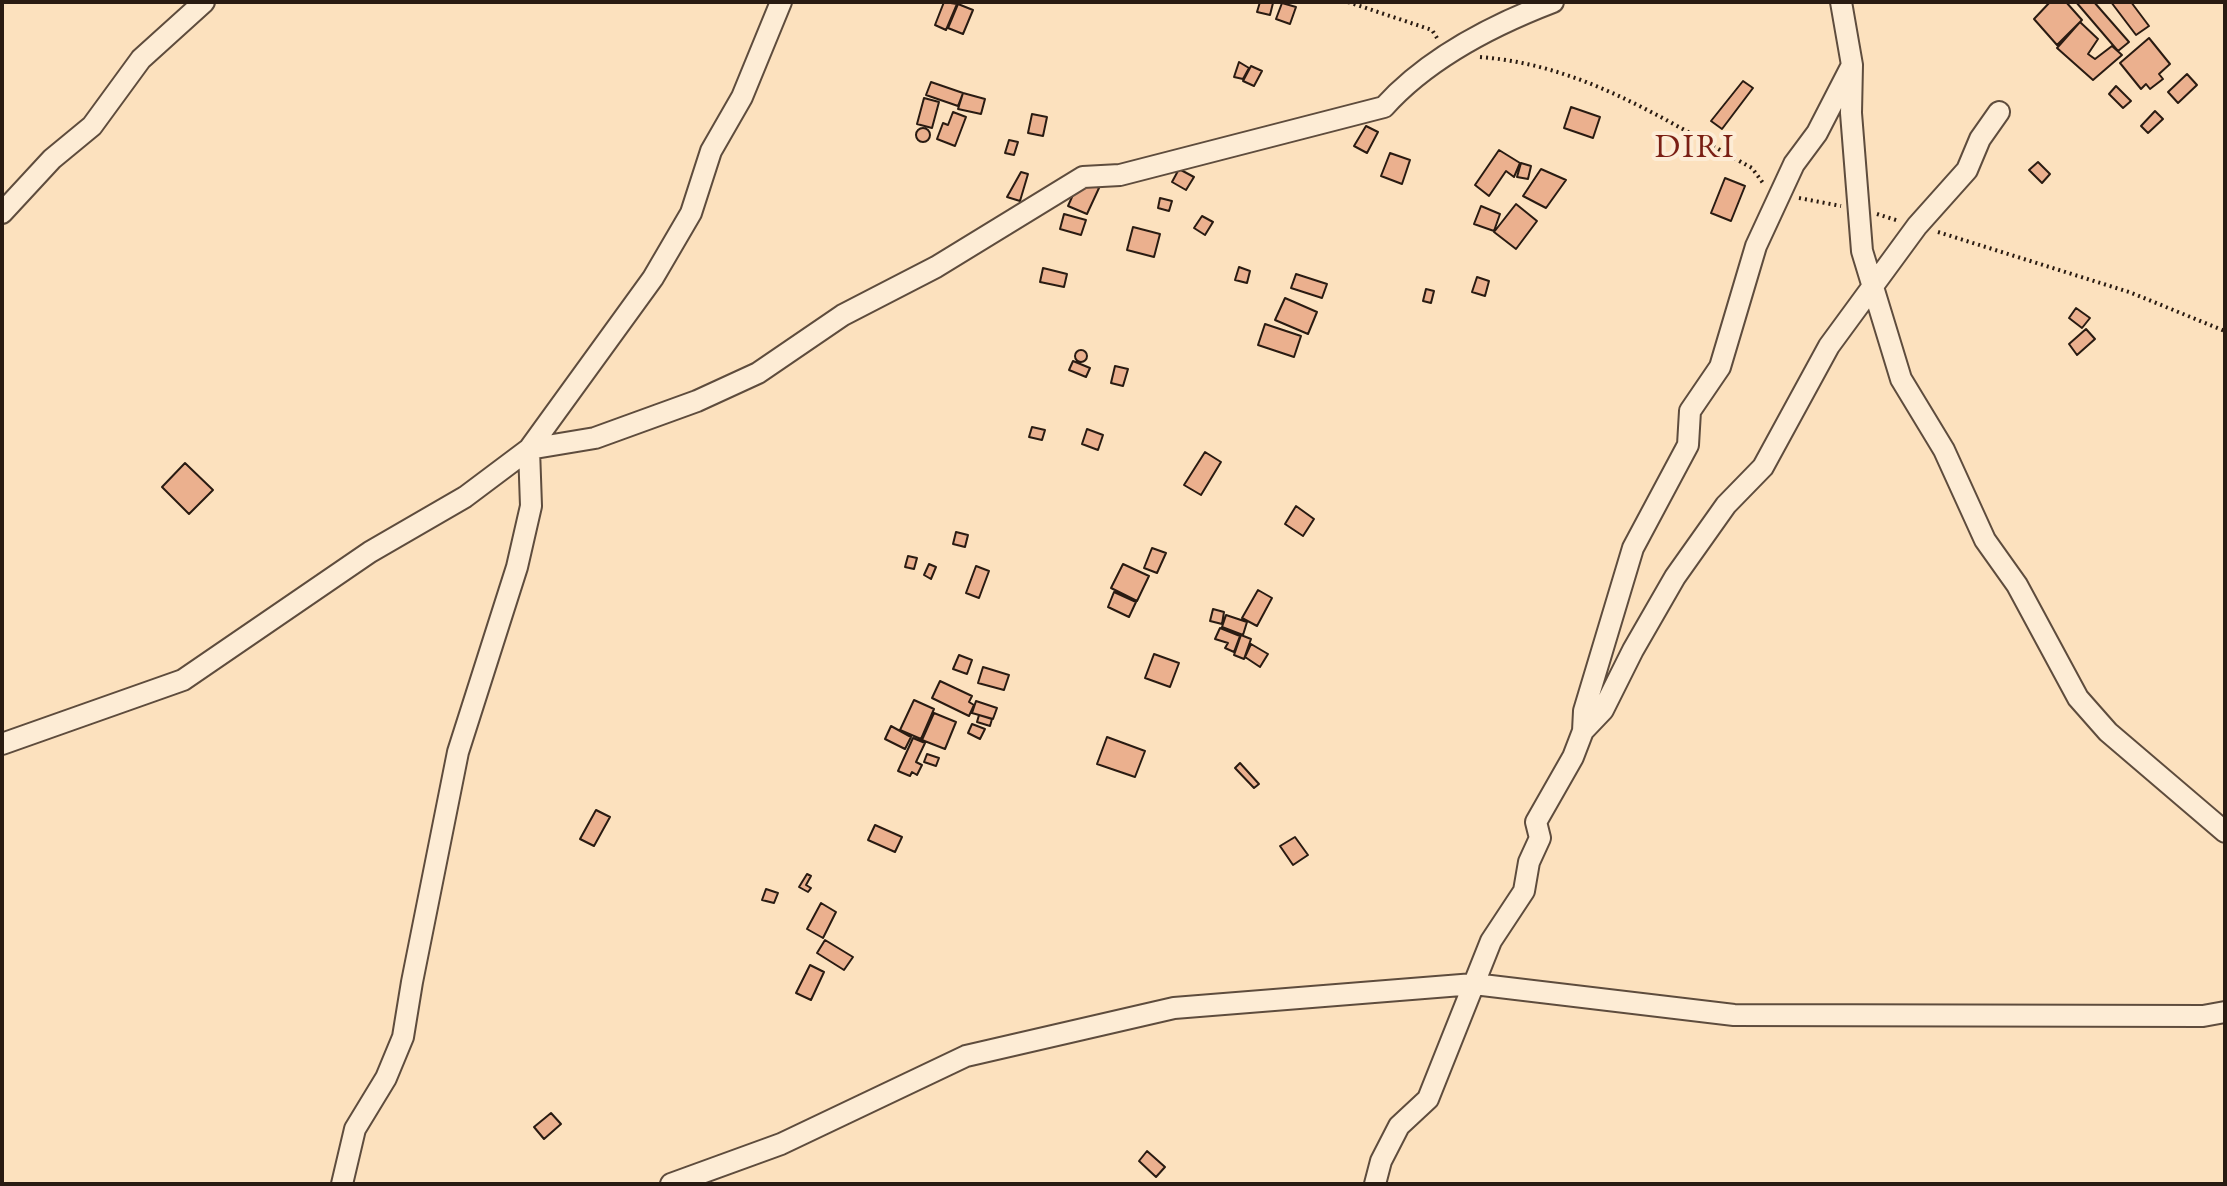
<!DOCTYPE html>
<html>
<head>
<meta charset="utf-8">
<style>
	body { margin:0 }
	#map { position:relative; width:2227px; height:1186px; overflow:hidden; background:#fce1be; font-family:"EB Garamond",serif }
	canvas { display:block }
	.frame { position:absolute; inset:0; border:4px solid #291b12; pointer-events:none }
</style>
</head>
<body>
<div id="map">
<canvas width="2227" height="1186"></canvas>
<div class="frame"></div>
</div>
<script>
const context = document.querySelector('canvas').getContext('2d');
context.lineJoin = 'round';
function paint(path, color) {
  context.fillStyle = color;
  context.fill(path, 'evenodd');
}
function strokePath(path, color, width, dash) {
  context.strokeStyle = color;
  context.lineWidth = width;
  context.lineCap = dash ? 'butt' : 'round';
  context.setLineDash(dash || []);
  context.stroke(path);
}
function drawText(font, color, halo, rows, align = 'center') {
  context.font = font + ' "EB Garamond",serif';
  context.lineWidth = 8;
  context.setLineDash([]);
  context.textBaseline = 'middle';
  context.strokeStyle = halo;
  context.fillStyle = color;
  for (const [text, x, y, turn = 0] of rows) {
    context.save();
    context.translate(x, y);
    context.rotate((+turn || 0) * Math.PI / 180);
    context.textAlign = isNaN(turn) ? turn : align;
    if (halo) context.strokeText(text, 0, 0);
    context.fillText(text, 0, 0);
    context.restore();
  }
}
const building = new Path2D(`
	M944 2 957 4 946 30 935 25Z
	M1260 2 1273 3 1270 15 1257 12Z
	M2050 2H2066L2082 20 2057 45 2034 19Z
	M2076 2H2094L2129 42 2118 51Z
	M2111 2H2131L2149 26 2136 35Z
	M1282 3 1296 7 1290 24 1276 19Z
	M958 4 973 10 963 34 948 28Z
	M2080 22 2098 39 2088 54 2095 59 2112 46 2122 55 2093 80 2057 48Z
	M2149 38 2170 64 2159 74 2163 79 2150 89 2146 84 2141 89 2120 63Z
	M1239 62 1249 68 1243 79 1234 77Z
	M1251 66 1262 71 1254 86 1243 81Z
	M2187 74 2197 85 2178 103 2168 92Z
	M1743 81 1753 88 1722 129 1711 121Z
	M931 82 963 93 958 106 926 95Z
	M2116 86 2131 101 2123 108 2109 94Z
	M963 93 985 99 981 114 958 109Z
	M924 98 939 102 932 128 917 124Z
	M1571 107 1600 117 1593 138 1564 128Z
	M2155 111 2163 119 2148 133 2141 126Z
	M953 112 966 117 955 146 937 139 943 123 948 125Z
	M1032 114 1047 117 1043 136 1028 133Z
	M1366 126 1378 132 1367 153 1354 146Z
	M916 135a7 7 0 1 1 14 0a7 7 0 1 1-14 0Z
	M1009 140 1018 142 1014 155 1005 153Z
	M1499 150 1520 163 1514 177 1506 171 1489 196 1475 185Z
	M1390 153 1410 160 1402 184 1381 176Z
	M2038 162 2050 174 2042 183 2029 170Z
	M1521 163 1531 166 1528 179 1517 177Z
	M1179 169 1194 177 1186 190 1172 182Z
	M1541 169 1566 180 1546 208 1523 196Z
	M1021 172 1028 174 1020 201 1007 197Z
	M1725 178 1745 186 1731 221 1711 213Z
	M1080 179 1099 188 1087 214 1068 206Z
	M1160 198 1172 201 1169 211 1158 208Z
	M1516 204 1537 221 1516 249 1494 232Z
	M1481 206 1500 214 1494 231 1474 224Z
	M1064 214 1086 220 1081 235 1060 229Z
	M1202 216 1213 222 1205 235 1194 228Z
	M1133 227 1160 234 1154 257 1127 250Z
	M1239 267 1250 271 1247 283 1235 280Z
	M1043 268 1067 274 1064 287 1040 282Z
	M1296 274 1327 284 1322 298 1291 288Z
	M1477 277 1489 281 1485 296 1472 292Z
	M1426 289 1434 291 1431 303 1423 301Z
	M1285 298 1317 312 1308 334 1275 320Z
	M2076 308 2090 318 2082 328 2069 318Z
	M1265 324 1301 336 1294 357 1258 345Z
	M2086 329 2095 339 2077 355 2069 344Z
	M1075 356a6 6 0 1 1 12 0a6 6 0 1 1-12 0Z
	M1073 361 1090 368 1086 377 1069 370Z
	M1115 366 1128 369 1123 386 1111 383Z
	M1032 427 1045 430 1042 440 1029 437Z
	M1087 429 1103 435 1098 450 1082 444Z
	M1205 452 1221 462 1201 495 1184 485Z
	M185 463 213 490 189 514 162 487Z
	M1296 506 1314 519 1303 536 1285 524Z
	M956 532 968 535 965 547 953 544Z
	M1152 548 1166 553 1157 573 1144 568Z
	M908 556 917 558 914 569 905 567Z
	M929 564 936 567 931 579 924 575Z
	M1123 564 1149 576 1137 601 1111 588Z
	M976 566 989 571 979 598 966 593Z
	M1258 590 1272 598 1257 626 1242 618Z
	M1114 592 1136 602 1129 617 1108 607Z
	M1213 609 1224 612 1222 624 1210 621Z
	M1226 615 1247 622 1243 635 1222 627Z
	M1220 628 1240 636 1234 652 1225 648 1228 643 1215 639Z
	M1241 635 1251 639 1244 659 1234 655Z
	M1251 644 1268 654 1260 667 1245 657Z
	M1154 654 1179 663 1170 687 1145 678Z
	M959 655 972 660 967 674 953 669Z
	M983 667 1009 675 1004 690 978 683Z
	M940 681 972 696 969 702 974 705 969 716 932 698Z
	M914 700 934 709 921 739 900 730Z
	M976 701 997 708 993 719 972 713Z
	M934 713 956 722 945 749 922 740Z
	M979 715 992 719 990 726 977 722Z
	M972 724 985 729 980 739 968 733Z
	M891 726 911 737 905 749 885 739Z
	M1107 737 1145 751 1135 777 1097 764Z
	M913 738 925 743 916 762 922 765 917 775 912 772 910 776 898 771Z
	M927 754 939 758 936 766 924 762Z
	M1240 763 1259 784 1254 788 1235 768Z
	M596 810 610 817 594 846 580 839Z
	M875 825 902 837 895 852 868 840Z
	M1295 837 1308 855 1293 865 1280 846Z
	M807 874 811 876 806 885 811 888 808 892 799 887Z
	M766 889 778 893 774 903 762 900Z
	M821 903 836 912 823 938 807 929Z
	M825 940 853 957 844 970 817 953Z
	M810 965 824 972 811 1000 796 993Z
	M551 1113 561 1124 544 1139 534 1127Z
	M1147 1151 1165 1167 1156 1177 1139 1161Z`);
const path = new Path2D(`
	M1348 2 1432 30 1437 38
	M1480 57C1583 65 1663 119 1752 168L1763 183
	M1799 198 1841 206
	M1877 214 1899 221
	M1938 232 2129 292 2225 331`);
const minor = new Path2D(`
	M1852 65 1851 113 1862 251 1901 379 1944 450 1985 540 2017 585 2078 698 2108 732 2225 832
	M2 213 52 159 92 126 141 59 204 2
	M1583 731 1584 711 1633 548 1688 445 1690 411 1720 367 1756 246 1794 164 1817 133 1852 65 1841 2
	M2 744 183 680 370 552 465 497 529 449 595 438 697 401 758 373 843 315 936 267 1083 177 1120 175 1384 107C1428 58 1493 25 1553 2
	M342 1184 355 1129 386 1078 403 1037 412 982 458 752 517 567 531 506 529 449 653 278 691 213 711 151 742 97 781 2
	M671 1184 781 1144 966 1056 1174 1008 1474 984 1734 1015 2203 1016 2225 1012
	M1375 1184 1381 1161 1399 1126 1428 1099 1491 941 1524 891 1529 862 1540 838 1536 822 1573 757 1583 731 1603 710 1633 650 1675 577 1726 505 1763 467 1829 346 1917 226 1967 170 1980 139 1999 112`);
const quarterNames = [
	["DIRI",1695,148]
];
paint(building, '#ebb08e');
strokePath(building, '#291b12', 2);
strokePath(minor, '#5e4c3d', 24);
strokePath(path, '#291b12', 4, [2, 4]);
strokePath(minor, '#fdecd5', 20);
context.letterSpacing = '2px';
drawText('34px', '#7a1f14', '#fdecd5', quarterNames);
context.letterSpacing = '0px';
</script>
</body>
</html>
